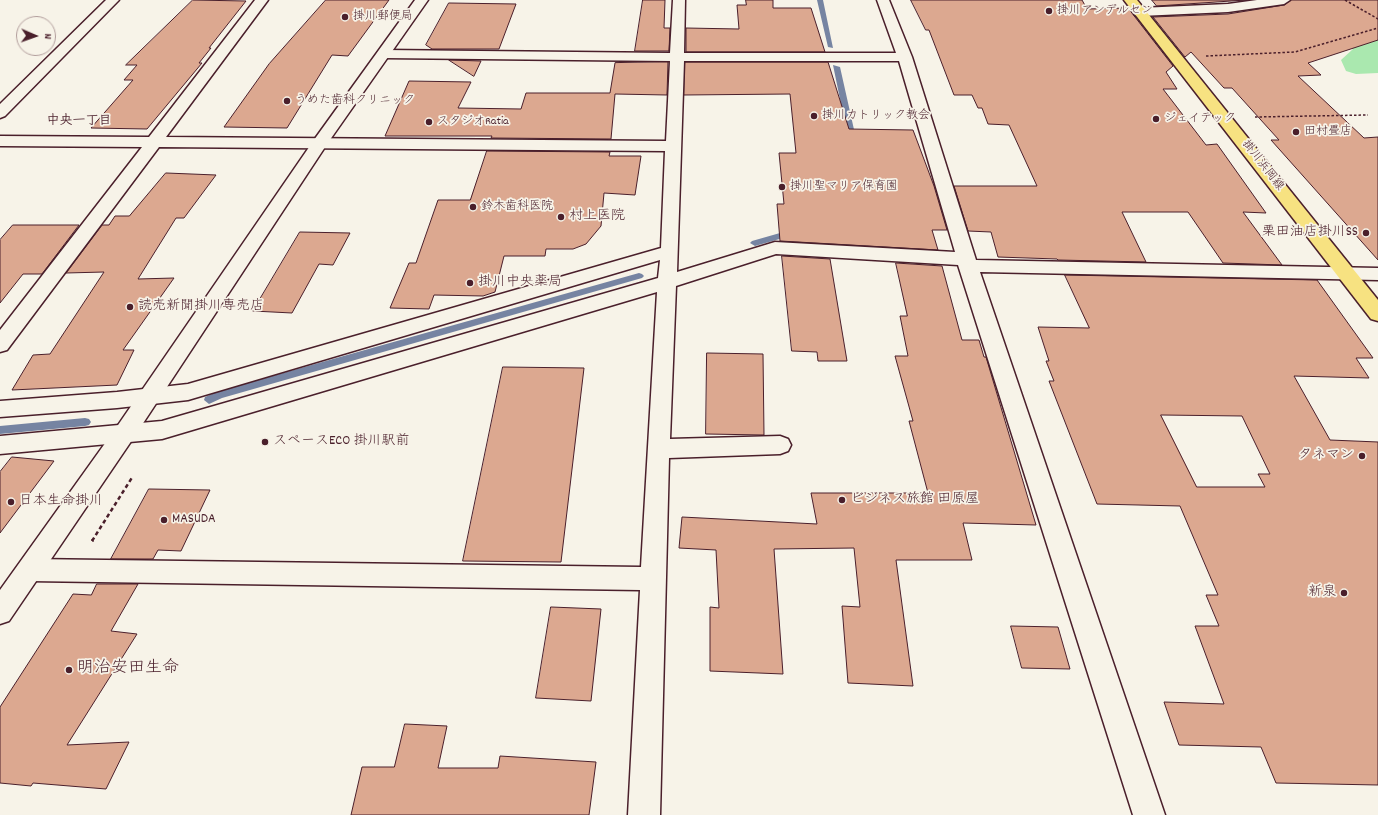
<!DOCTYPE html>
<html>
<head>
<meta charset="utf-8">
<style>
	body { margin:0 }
	#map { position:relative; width:1378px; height:815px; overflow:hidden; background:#f7f3e8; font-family:Dekko,sans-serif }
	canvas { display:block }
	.north { position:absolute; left:16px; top:16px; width:40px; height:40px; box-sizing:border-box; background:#f7f3e8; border:1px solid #b29e9c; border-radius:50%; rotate:92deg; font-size:11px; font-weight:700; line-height:16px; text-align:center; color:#4a1f2b }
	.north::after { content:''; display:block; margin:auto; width:14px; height:18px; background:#4a1f2b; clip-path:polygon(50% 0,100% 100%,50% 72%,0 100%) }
</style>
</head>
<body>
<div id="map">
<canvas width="1378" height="815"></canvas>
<div class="north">N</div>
</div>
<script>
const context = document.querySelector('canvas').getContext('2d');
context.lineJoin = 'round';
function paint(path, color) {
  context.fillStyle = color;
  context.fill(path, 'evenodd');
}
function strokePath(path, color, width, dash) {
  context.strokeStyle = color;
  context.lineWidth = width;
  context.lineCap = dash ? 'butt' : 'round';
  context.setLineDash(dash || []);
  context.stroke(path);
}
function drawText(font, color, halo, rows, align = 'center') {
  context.font = font + ' Dekko,"Klee One",sans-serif';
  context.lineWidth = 3.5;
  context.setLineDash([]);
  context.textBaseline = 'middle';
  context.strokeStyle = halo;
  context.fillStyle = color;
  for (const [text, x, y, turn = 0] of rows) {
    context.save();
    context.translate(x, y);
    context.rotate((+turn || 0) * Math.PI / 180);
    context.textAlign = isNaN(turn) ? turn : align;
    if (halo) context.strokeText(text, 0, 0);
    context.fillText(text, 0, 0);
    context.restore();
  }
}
const green = new Path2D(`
	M1378 31V73L1356 74 1346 71 1341 60 1353 49 1343 42Z`);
const stream = new Path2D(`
	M817 0H823L833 48 828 47Z
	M833 65 840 67 857 143 856 145 849 143Z
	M794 229 797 230V234L755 246 750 243 752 241Z
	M639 273 642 274 644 276 642 278 222 398 209 404 204 400 205 397 219 391Z
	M85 418 89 419 91 422 89 425 85 426 0 434V426Z`);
const building = new Path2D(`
	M193 0 246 1 209 48H211L199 63H202L147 129 91 128 133 80H124L137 65H126Z
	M326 0H389L348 56 332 55 287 128 224 127 269 64Z
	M643 0H665L664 28H670L669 51H635Z
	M746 0H773V8H811L825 52H686V28L739 29 737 5H746Z
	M911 0H1082L1087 9 1128 8 1173 66 1166 72 1177 89H1163L1206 145 1217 144 1266 213 1243 212 1282 265 1223 263 1188 212H1122L1146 262 1058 260 1057 259 998 257 991 232 968 231 954 186H1037L1009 125 988 124 982 108H978L972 95H954L929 30H926Z
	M1152 0H1246L1157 6Z
	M1291 0H1378V40L1308 63 1321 75 1298 76 1364 138 1378 137V260L1271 140H1279L1232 88H1224L1191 52 1185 57 1153 17 1228 14 1284 5Z
	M449 3 516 4 499 49H432L426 45Z
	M449 60 481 61 474 76Z
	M668 62 667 95 615 94 611 139 491 138 492 136H385L409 81 471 82 458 108 521 109 526 93H610L615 63Z
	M685 62H828L849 129 913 130 934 186 947 230H932L938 250 780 241 777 204H784L779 153H796L790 94 684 95Z
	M487 151 610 152 609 156H641L635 195 604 193 601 226 586 244 573 249H546L545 256H504L495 292 483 296 434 295 429 309 390 308 409 263H416L438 200H470Z
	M166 173 216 175 184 218H176L138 279 174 278 123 350H134L117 385 12 390 33 355 50 354 104 272 66 273 102 225H109L115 216H129Z
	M13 225H79L42 274H23L0 303V240Z
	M300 232 350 233 333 265 319 264 292 313 253 311Z
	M782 256 830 259 847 361H818L817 352 792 351Z
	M896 263 942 266 962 340H979L984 357H986L1036 525 963 523 972 560H896L913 686 848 683 842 606 860 607 854 548 774 549 783 674 710 671V607L719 608 716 550 679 548 682 517 817 524 811 493H928L909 421H913L895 356H908L900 316H907Z
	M1065 275 1317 280 1373 358H1356L1369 378 1294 376 1330 440 1378 442V785L1276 783 1261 747 1179 745 1164 702 1224 704 1195 626H1219L1206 595H1218L1180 506 1097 504 1049 381H1054L1046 361H1049L1038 327 1089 328ZM1161 415 1242 416 1270 474H1258L1265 487H1197Z
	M707 353 763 354 764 435 706 434Z
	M503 367 584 368 561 562 463 561Z
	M12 457 54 461 0 533V472Z
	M149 489 210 490 181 551 158 550 153 559H111Z
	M97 584H138L111 631 137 634 67 745 129 742 106 789 33 783 31 786 0 783V707L73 594 91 595Z
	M551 607 601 609 591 701 536 698Z
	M1011 626 1058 627 1070 669 1022 668Z
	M405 724 447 726 438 768H498L500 756 596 762 589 815H351L362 767H394Z`);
const pathFar2 = new Path2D(`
	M1345 0 1378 19
	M1206 56 1295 52 1378 28
	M1255 117 1368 115`);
const pathFar1 = new Path2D(`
	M92 541 133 476`);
const path = new Path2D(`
	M92 541 93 540`);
const minor = new Path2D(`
	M106 0H119L5 116 0 118V104Z
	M255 0H268L166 137 666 141 670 61 384 58 379 57 377 54 379 51 384 50 670 53 673 0H685L684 53H896L877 0H889L912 57 976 260 1378 268V280L980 272 1165 815H1133L958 265 776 254 676 286 670 439 780 436 788 439 791 445 788 451 780 454 669 458 660 815H628L640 590 30 581 21 578 17 570 21 562 30 559 641 567 657 292 162 439 0 454V436L162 421 658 278 660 260 188 400 117 408 0 417V401L117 392 188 384 661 248 665 151 159 147 7 350 0 352V330L142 147 0 146V136L149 137ZM684 61H899L955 252 775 242 677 272Z
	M1257 0H1290L1284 4 1228 12 1140 16 1135 15 1133 12 1135 9 1140 8 1228 4Z`);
const tertiary = new Path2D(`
	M415 0H428L327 144 132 440 9 621 0 624V590L116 428 314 140Z`);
const primary = new Path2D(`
	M1124 0H1137L1378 300V321L1371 319Z`);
const markers = [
	[1049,11,4,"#4a1f2b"],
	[345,17,4,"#4a1f2b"],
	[287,101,4,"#4a1f2b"],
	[814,116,4,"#4a1f2b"],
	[1156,119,4,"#4a1f2b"],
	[429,122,4,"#4a1f2b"],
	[1296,132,4,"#4a1f2b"],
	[782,187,4,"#4a1f2b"],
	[473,207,4,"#4a1f2b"],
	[561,217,4,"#4a1f2b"],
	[1366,233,4,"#4a1f2b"],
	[470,283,4,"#4a1f2b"],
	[130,307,4,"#4a1f2b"],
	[265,442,4,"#4a1f2b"],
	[1362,456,4,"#4a1f2b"],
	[842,500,4,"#4a1f2b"],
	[11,502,4,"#4a1f2b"],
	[164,520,4,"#4a1f2b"],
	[1344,593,4,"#4a1f2b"],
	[69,670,4,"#4a1f2b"]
];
const farPoinames = [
	["掛川アンデルセン",1057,11],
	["掛川郵便局",353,17],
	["うめた歯科クリニック",295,101],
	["掛川カトリック教会",822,116],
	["ジェイテック",1164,119],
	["スタジオRatia",437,122],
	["田村畳店",1304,132],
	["掛川聖マリア保育園",790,187],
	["鈴木歯科医院",481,207]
];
const farStreetnames = [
	["掛川浜岡線",1262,166,52]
];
const farNeighbourhoodnames = [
	["中央一丁目",79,122]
];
const poiNames = [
	["村上医院",569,217],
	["栗田油店掛川SS",1358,233,"right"],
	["掛川中央薬局",478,283],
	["読売新聞掛川専売店",138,307],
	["スペースECO 掛川駅前",273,442],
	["タネマン",1354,456,"right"],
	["ビジネス旅館 田原屋",850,500],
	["日本生命掛川",19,502],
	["MASUDA",172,520],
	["新泉",1336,593,"right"]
];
const nearPoinames = [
	["明治安田生命",77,670]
];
paint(green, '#aae8af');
paint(stream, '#7684a2');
paint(building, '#dca890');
strokePath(building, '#4a1f2b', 1);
strokePath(minor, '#4a1f2b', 3);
strokePath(tertiary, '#4a1f2b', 3);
strokePath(primary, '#4a1f2b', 3);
strokePath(pathFar2, '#4a1f2b', 1.5, [2.5, 2]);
strokePath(pathFar1, '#4a1f2b', 2.5, [4, 3]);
strokePath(path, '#4a1f2b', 3, [5, 4]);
paint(minor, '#f7f3e8');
paint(tertiary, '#f7f3e8');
paint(primary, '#f7e281');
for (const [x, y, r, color] of markers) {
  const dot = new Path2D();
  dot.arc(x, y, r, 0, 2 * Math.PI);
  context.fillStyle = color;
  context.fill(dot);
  strokePath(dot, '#f7f3e8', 1.5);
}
drawText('12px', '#4a1f2b', '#f7f3e8', farPoinames, 'left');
drawText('12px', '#4a1f2b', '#f7f3e8', farStreetnames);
drawText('bold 13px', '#4a1f2b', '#f7f3e8', farNeighbourhoodnames);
drawText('14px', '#4a1f2b', '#f7f3e8', poiNames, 'left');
drawText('17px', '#4a1f2b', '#f7f3e8', nearPoinames, 'left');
</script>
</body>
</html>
